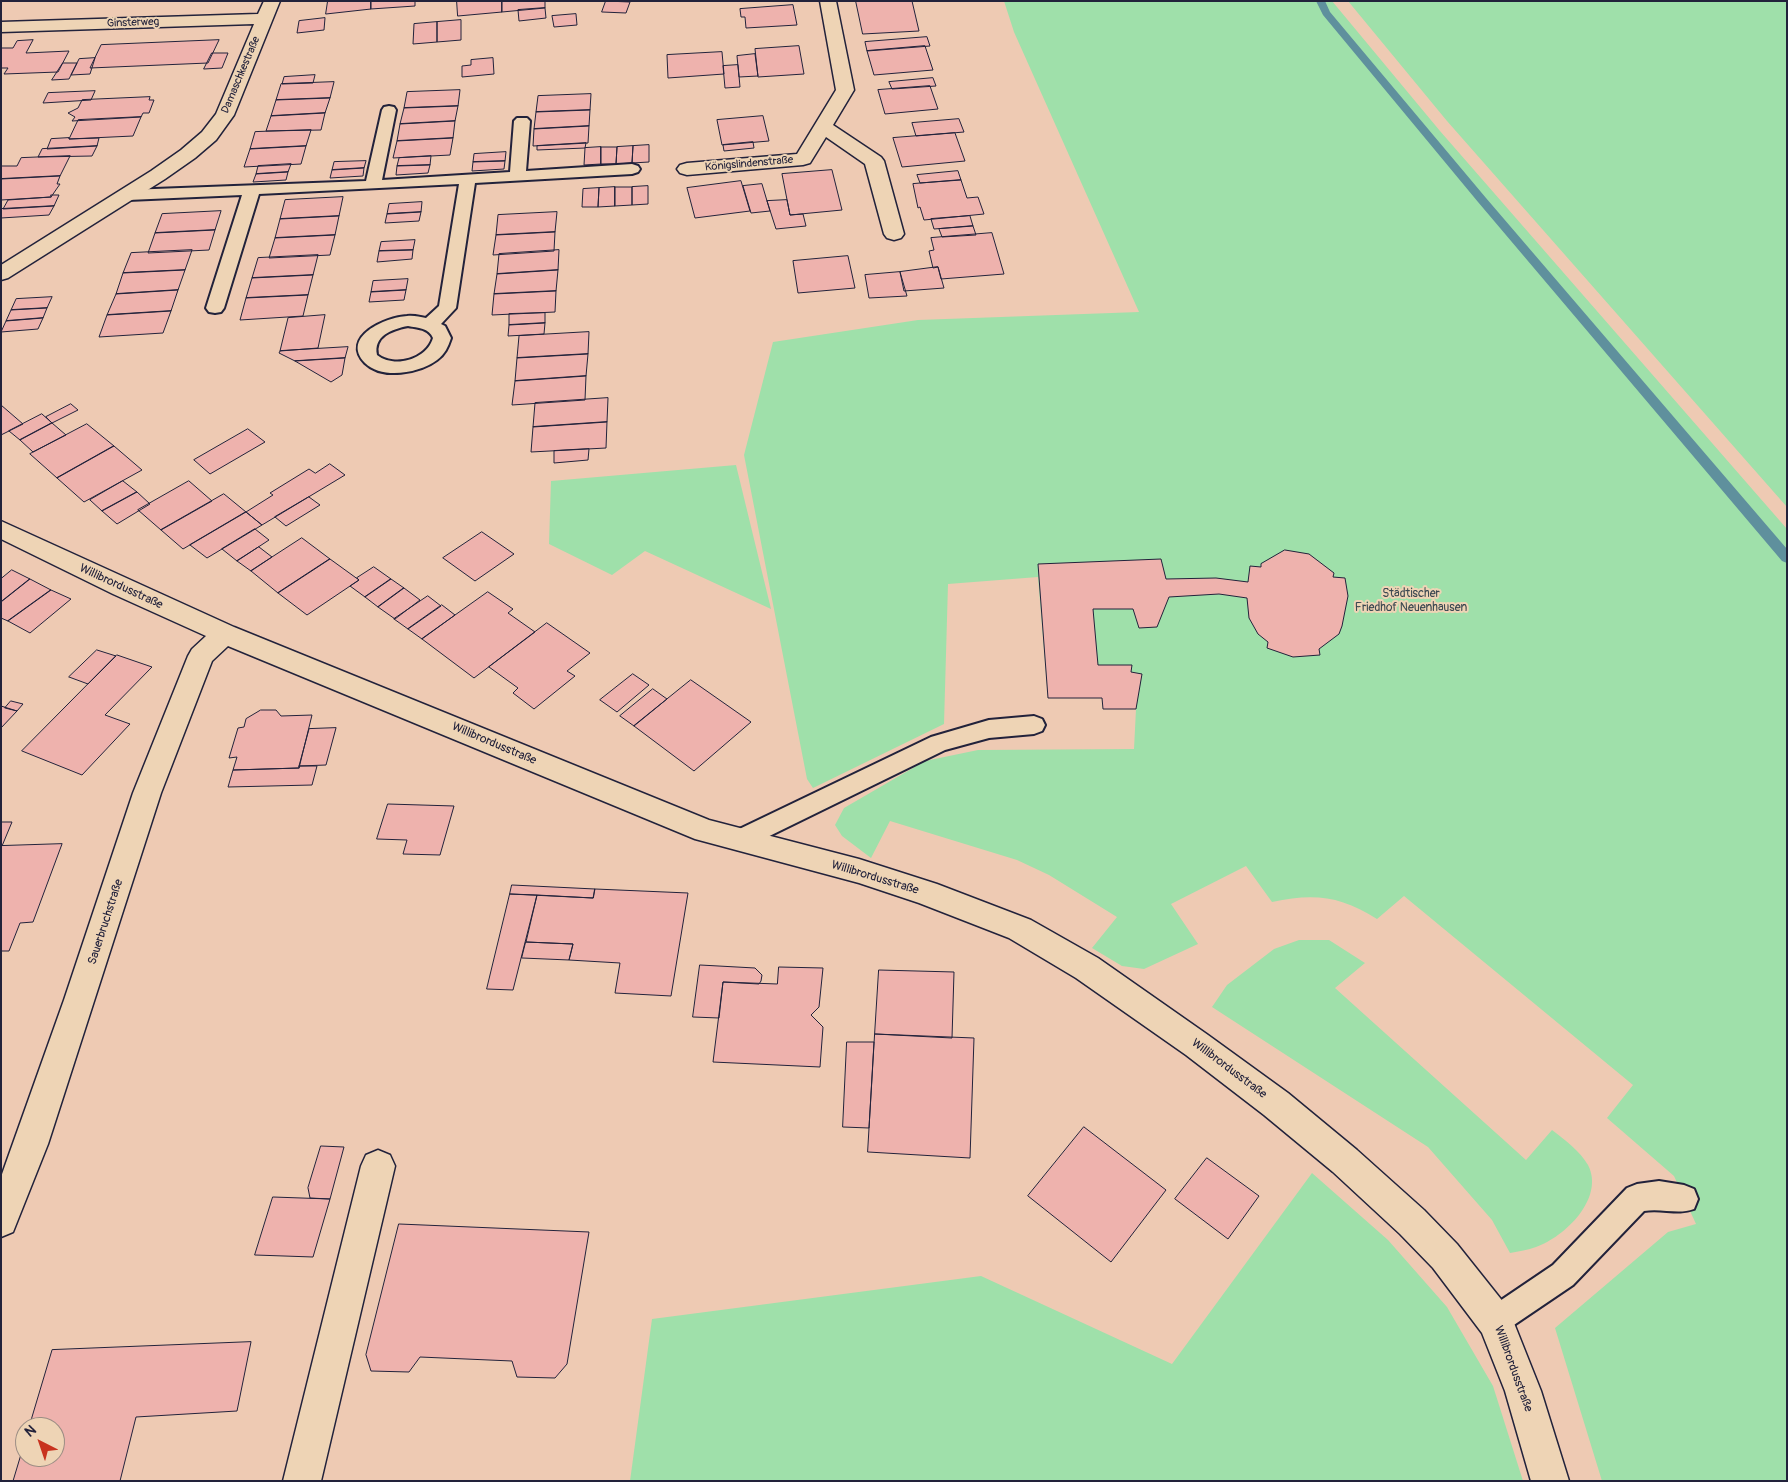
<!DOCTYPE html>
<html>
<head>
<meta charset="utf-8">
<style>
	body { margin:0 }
	#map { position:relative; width:1788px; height:1482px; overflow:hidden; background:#eecab3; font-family:Pangolin,sans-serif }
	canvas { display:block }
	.frame { position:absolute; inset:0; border:2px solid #22223b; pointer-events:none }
	.north { position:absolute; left:15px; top:1417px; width:50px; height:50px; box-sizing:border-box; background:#eed4b5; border:1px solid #9c8d84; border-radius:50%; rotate:319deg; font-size:14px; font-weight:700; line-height:20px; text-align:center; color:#22223b }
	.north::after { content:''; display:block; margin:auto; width:18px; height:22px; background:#c8321e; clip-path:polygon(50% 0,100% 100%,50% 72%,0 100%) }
</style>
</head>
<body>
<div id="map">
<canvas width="1788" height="1482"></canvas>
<div class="frame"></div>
<div class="north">N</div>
</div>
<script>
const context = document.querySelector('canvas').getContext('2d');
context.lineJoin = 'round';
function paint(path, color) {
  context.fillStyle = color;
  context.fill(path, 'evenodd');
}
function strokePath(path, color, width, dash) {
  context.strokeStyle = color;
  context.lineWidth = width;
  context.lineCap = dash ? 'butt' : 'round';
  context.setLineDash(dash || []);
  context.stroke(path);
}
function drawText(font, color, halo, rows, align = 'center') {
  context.font = font + ' Pangolin,sans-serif';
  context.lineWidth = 4;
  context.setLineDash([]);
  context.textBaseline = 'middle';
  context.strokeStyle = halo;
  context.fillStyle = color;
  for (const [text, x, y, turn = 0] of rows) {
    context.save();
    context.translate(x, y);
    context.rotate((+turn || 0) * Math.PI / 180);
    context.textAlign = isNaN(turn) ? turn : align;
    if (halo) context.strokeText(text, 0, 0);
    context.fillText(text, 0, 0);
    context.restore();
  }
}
const green = new Path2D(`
	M1004 1H1332L1440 131 1787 529V1481H1602L1555 1328 1668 1232 1696 1224 1674 1176 1607 1118 1633 1085 1404 896 1377 919C1341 896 1314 893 1272 902L1246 866 1171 904 1198 944 1144 969 1122 966 1092 948 1117 917 1049 875 1017 860 890 821 871 858 842 836 835 825 844 808 925 761 978 750 1134 749 1136 709H1103L1102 698H1048L1038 577 948 584 944 724 813 788 807 779 744 455 773 342 918 320 1139 312 1014 32Z
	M1348 1H1787V507L1447 121Z
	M736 465 771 609 645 551 612 575 549 544 551 481Z
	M1299 940H1329L1365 963 1335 988 1526 1160 1552 1130C1565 1140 1580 1151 1588 1165 1605 1198 1565 1237 1536 1247 1528 1250 1519 1251 1510 1253L1492 1220 1428 1147 1212 1007 1227 985 1274 949Z
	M1312 1173 1388 1240 1447 1307 1493 1386 1523 1481H630L652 1319 981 1276 1172 1364Z`);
const stream = new Path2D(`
	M1316 1H1325L1330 12 1486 198 1787 549V563L1782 561 1478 202 1323 15Z`);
const building = new Path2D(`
	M328 1H371V9L326 14Z
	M371 1H415V6L371 9Z
	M457 1H502V12L458 16Z
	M502 1H545V8L502 12Z
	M606 1 630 2 626 13 602 12Z
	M856 1H912L919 31 863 34Z
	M793 5 797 25 746 28 745 17H741L740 9Z
	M545 8 546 18 519 21 518 10Z
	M576 14 577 25 554 27 552 16Z
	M325 18 324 30 297 33 299 21Z
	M461 20V40L437 42V22Z
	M437 22V42L413 44 414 24Z
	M927 37 930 46 867 51 865 42Z
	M33 40 26 53 69 51 58 72 4 74 8 68H1V48H13L17 41Z
	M219 40 208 63 90 68 101 45Z
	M799 46 804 74 758 77 755 49Z
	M925 46 933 70 874 75 867 51Z
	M722 52 724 74 668 78 667 55Z
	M212 53H228L222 68 204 69Z
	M755 54 758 76 739 77 737 56Z
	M95 58 90 74 71 75 79 59Z
	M493 58 494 74 462 77V66L471 65V60Z
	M63 63H77L69 79 52 80Z
	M738 65 740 87 725 88 723 66Z
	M315 75 313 83 282 84 284 77Z
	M933 78 936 86 892 89 889 82Z
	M334 82 330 98 276 100 281 84Z
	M930 86 938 109 885 114 878 90Z
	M460 90 458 106 404 108 407 92Z
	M95 91 91 100 43 103 48 93Z
	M591 94 590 110 536 112 538 96Z
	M150 97 149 100H154L149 113H143L141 117 72 121 75 117 68 113 78 108 82 100Z
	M330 98 325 113 271 116 276 100Z
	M458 106 455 121 400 124 404 108Z
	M590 110 589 126 534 129 536 112Z
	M325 113 321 130 266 131 271 116Z
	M763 116 769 141 722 145 717 120Z
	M141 117 133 136 69 139 78 120Z
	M959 119 964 132 916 136 912 123Z
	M455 121 453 138 397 141 400 124Z
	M589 126 588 143 533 146 534 129Z
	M311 130 306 146 250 149 255 132Z
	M955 133 965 161 902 167 893 138Z
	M69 138V139L99 138 97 146 47 149 51 139Z
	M453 138 450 155 393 158 397 141Z
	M753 142 754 148 724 151 723 145Z
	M586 143 585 148 537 150V146Z
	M649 145V162L632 163 633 146Z
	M97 146 92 156 38 157 42 149Z
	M306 146 301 164 244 167 250 149Z
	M633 146 632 163 616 164 617 147Z
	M601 147V164L584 165 585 148Z
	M601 147H617L616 164H601Z
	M506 152 505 161 473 162 474 154Z
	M70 156 60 176 1 179V166H17L21 158Z
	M431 156 430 165 397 166 399 158Z
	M366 161 364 168 332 170 334 162Z
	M505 161 504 169 472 171 473 162Z
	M291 164 288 172 256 174 258 166Z
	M430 165 428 173 396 175 397 166Z
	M364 168 363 176 330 178 332 170Z
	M832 170 842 210 790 215 782 174Z
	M958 171 961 180 920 183 917 175Z
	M288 172 286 180 253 182 256 174Z
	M60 176 57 184H60L51 197 1 200V179Z
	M961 180 967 198 978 197 984 214 924 220 920 207 918 208 913 184Z
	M741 181 750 211 695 218 687 188Z
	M762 184 770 211 751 213 743 186Z
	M648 186V204L632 205V187Z
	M615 187H632V205L615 206Z
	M615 187V206L598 207 599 188Z
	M599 188 598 207H582L583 189Z
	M51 195H59L54 206 3 209 8 200 51 197Z
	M343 197 339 216 280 219 285 200Z
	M787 200 790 215 803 214 806 226 776 229 767 201Z
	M422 202 421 212 387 214 389 204Z
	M54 206 49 215 1 218V209Z
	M221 211 215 230 155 233 162 214Z
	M421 212 419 221 385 223 387 214Z
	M557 212 555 232 496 235 498 215Z
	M339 216 335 235 275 238 280 219Z
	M970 216 973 226 934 229 931 219Z
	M973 226 976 235 942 237 939 229Z
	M215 230 209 250 148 253 155 233Z
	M555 232 554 251 493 255 496 235Z
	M992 233 1004 274 941 279 938 267 933 268 929 251 934 250 931 238Z
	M335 235 330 255 269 258 275 238Z
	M415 240 413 250 379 251 381 242Z
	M192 250 185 270 123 273 131 253Z
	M413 250 412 259 377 262 379 251Z
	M559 250 558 270 497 274 499 254Z
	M318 255 313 275 252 278 258 258Z
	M848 256 855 288 798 293 793 261Z
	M938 267 944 288 904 291 900 272Z
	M185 270 178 290 116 294 123 273Z
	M558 270 556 291 494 294 497 274Z
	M900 272 907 296 869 298 865 275Z
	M313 275 308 295 246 298 252 278Z
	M408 279 406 290 371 292 373 281Z
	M178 290 171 311 107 315 116 294Z
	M406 290 404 300 369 302 371 292Z
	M556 291 555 312 492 315 494 294Z
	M308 295 303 316 240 320 246 298Z
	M52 297 47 308 11 310 16 299Z
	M47 308 43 318 6 321 11 310Z
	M171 311 163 333 99 337 107 315Z
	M545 313V323L509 325V314Z
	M325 315 318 348 280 351 288 318Z
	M43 318 38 329 1 332 6 321Z
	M545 323 544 334 508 336 509 325Z
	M589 332 588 354 517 358 519 336Z
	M348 347 345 358 295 361 279 353 280 351Z
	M588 354 586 376 515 381 517 358Z
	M345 358 342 375 331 382 295 361Z
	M586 376 585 400 512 405 515 381Z
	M608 398 607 422 533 427 535 403Z
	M71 404 78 410 52 423 46 417Z
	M1 405 23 424 1 435Z
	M42 414 52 423 20 440 9 431Z
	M607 422 606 448 531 452 533 427Z
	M52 423 66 435 33 452 20 440Z
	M87 424 114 446 57 478 30 454Z
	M248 429 265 442 210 474 194 460Z
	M114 446 142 470 84 502 57 478Z
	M589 449 588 460 554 463V451Z
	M330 464 345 475 262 525 246 512 273 495 270 493 309 469 315 473Z
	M123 481 137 492 102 511 90 500Z
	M189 481 212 501 161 530 138 510Z
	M137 492 150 504 117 524 102 511Z
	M224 494 246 512 183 549 161 530Z
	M309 497 320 505 286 526 275 517Z
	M246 512 262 525 207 558 190 545Z
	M255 529 269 540 237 561 222 549Z
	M482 532 514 554 475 581 443 558Z
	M302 538 330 559 278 593 251 571Z
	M259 547 272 557 251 571 237 561Z
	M1285 550 1309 554 1334 573 1333 577 1345 578 1348 596 1342 626 1339 634 1319 649 1320 655 1293 657 1267 648 1268 642 1258 634 1249 618 1247 598 1219 594 1169 597 1157 627 1139 628 1133 609H1093L1098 665H1132L1131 672 1142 674 1136 709H1103L1102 698H1048L1038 564 1161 559 1166 579 1216 578 1248 582 1250 566 1261 567V564Z
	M330 559 359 580 307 615 278 593Z
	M374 567 391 579 365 597 350 586 359 580 357 578Z
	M12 570 30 579 1 602V579Z
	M30 579 51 590 8 621 1 618V602Z
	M391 579 404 588 378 607 365 597Z
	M404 588 420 600 395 619 378 607Z
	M51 590 71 599 30 633 8 621Z
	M488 592 513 609 508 613 535 632 474 678 422 639Z
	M428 596 441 606 408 629 394 619Z
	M442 605 455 615 422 639 408 629Z
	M547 623 590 653 567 671 575 676 534 709 513 693 518 688 489 667Z
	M97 650 116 656 88 684 69 677Z
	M117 655 152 667 105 715 130 724 82 775 22 751Z
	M633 674 649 685 617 712 600 700Z
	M691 680 751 722 694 771 634 726Z
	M653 689 667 699 634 726 620 716Z
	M11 701 23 704 17 711 5 708Z
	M1 706 17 711 1 728Z
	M261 710H276L281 716 312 715 299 768 233 770 237 757 229 758 238 728 244 727 246 719Z
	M336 728 326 765 299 766 309 729Z
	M299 766H317L312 785 228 787 233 770 299 768Z
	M388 804 454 806 440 855 403 854 407 840 377 839Z
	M1 822H12L2 846H1Z
	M62 844 33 922 20 923 9 951H1V846Z
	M512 885 595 889 593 898 510 894Z
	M595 889 688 893 671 996 615 993 620 963 569 960 573 944 526 942 537 895 593 898Z
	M510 894 537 895 513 990 487 989Z
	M526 942 573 944 569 960 522 958Z
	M700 965 755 968 762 975 761 981 759 984 723 982 719 1018 693 1017Z
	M779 967 823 968 819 1007 811 1015 823 1027 820 1067 713 1062 723 982 777 984Z
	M879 970 954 972 952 1038 875 1034Z
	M875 1034 974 1038 970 1158 868 1152Z
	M847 1042H874L869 1128 843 1127Z
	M1084 1127 1166 1190 1111 1262 1028 1196Z
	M321 1146 344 1147 330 1199 310 1198 308 1188Z
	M1207 1158 1259 1196 1228 1239 1175 1199Z
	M273 1197 330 1199 313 1257 255 1255Z
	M399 1224 589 1232 567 1364 555 1378 517 1377 512 1361 420 1357 409 1372 371 1371 366 1355Z
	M251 1342 237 1411 136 1417 120 1481H13L25 1441V1457H55V1427H29L52 1350Z`);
const service = new Path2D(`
	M389 106 394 107 396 110 382 180 510 172 514 121 517 118H527L530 121 526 171 632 164 638 166 640 169 638 172 632 174 475 183 456 308 441 324 445 326 451 338C448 347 445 354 437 360 420 373 382 380 365 363 340 337 386 317 407 316 413 315 420 317 426 318L439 306 459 184 259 194 224 308 221 312 215 313 209 312 206 308 242 195 128 200 122 198 120 195 122 192 128 190 366 181 382 110 384 107ZM408 326C418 328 429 328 433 338 427 359 395 369 377 355 373 336 392 329 408 326Z
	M1034 716 1042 719 1045 725 1042 731 1034 734 989 738 945 750 747 847 739 850 731 847 727 840 731 833 931 737 989 720Z
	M1659 1181 1684 1185 1694 1189 1698 1199 1694 1209C1678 1215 1662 1208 1644 1211L1573 1285 1505 1331 1495 1336 1485 1331 1480 1321 1485 1311 1553 1265 1627 1188 1637 1184Z`);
const minor = new Path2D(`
	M264 1H280L234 115 216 140 195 158 165 179 8 278 1 280V265L151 171 181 150 202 132 216 114 254 24 1 32V22L258 14Z
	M820 1H836L854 90 833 125 881 157 884 161 904 234 901 238 894 240 887 238 884 234 865 164 826 137 810 163 803 165 687 175 680 173 677 169 680 165 687 163 797 154 836 90Z
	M1 521 234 627 709 820 859 859 937 884 1031 920 1098 958 1208 1035 1288 1093 1357 1150 1424 1210 1457 1244 1508 1308 1541 1391 1569 1481H1531L1505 1391 1482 1333 1433 1268 1400 1234 1333 1172 1264 1115 1186 1055 1076 978 1009 938 919 903 859 883 695 839 228 646 212 661 161 793 48 1144 13 1232 1 1237V1177L64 1000 133 793 188 656 192 649 206 636 113 594 1 539Z
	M378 1150 390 1155 395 1166 321 1481H283L361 1166 366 1155Z`);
const farStreetnames = [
	["Ginsterweg",133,23,-2],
	["Damaschkestraße",241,75,-67],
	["Königslindenstraße",749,164,-5]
];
const streetNames = [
	["Willibrordusstraße",121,587,25],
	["Willibrordusstraße",494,744,23],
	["Willibrordusstraße",875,878,17],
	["Sauerbruchstraße",106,922,-72],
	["Willibrordusstraße",1229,1069,37],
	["Willibrordusstraße",1513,1369,70]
];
const parkNames = [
	["Städtischer",1411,594],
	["Friedhof Neuenhausen",1411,608]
];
paint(green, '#9fe0aa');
paint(stream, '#5f909d');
paint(building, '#eeb2ad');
strokePath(building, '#22223b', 1);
strokePath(service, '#22223b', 4);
strokePath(minor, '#22223b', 3);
paint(service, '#eed4b5');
paint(minor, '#eed4b5');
drawText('11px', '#22223b', '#eed4b5', farStreetnames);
drawText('12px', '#22223b', '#eed4b5', streetNames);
drawText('12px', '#3b4851', '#eed4b5', parkNames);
</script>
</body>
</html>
